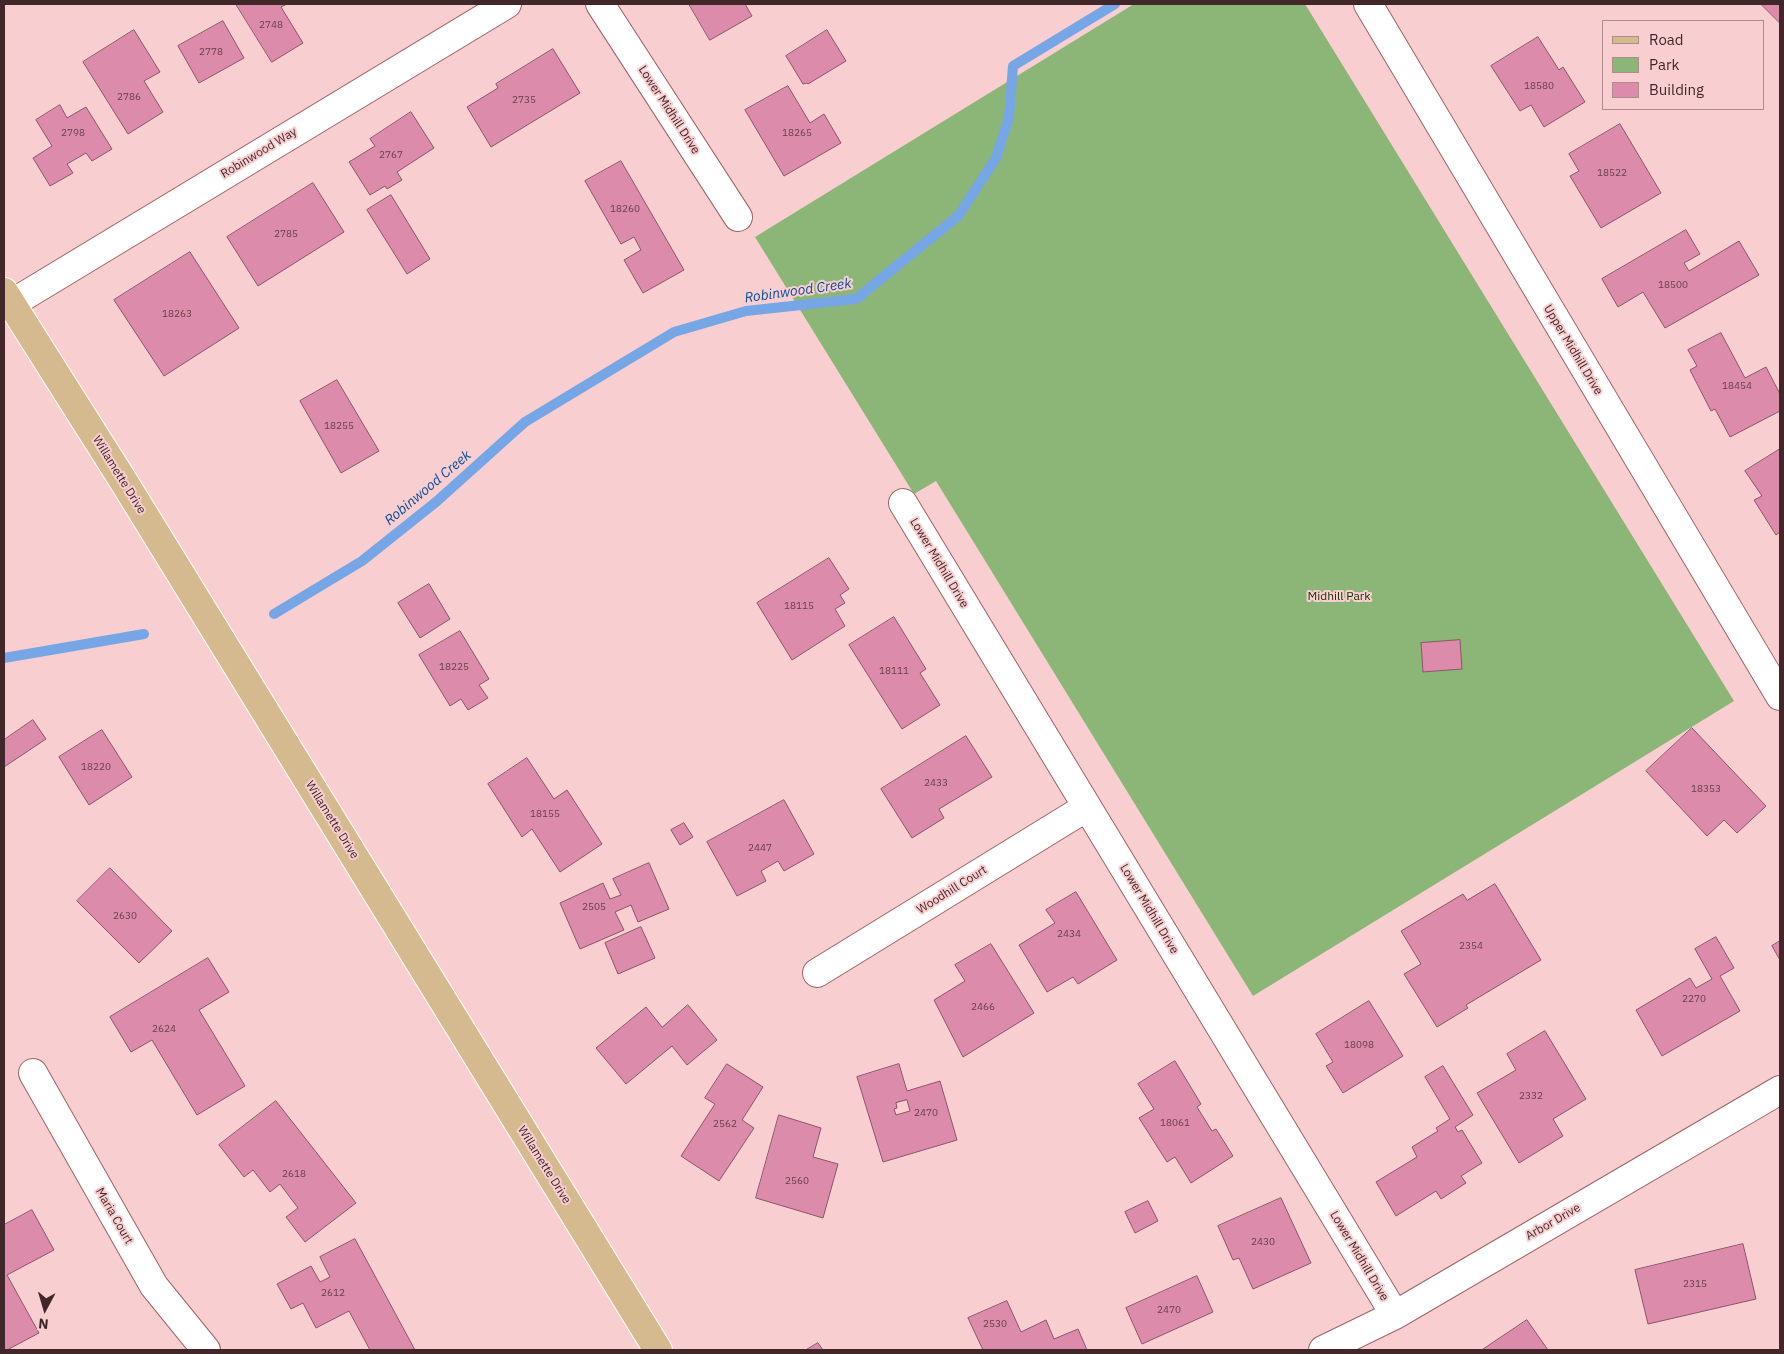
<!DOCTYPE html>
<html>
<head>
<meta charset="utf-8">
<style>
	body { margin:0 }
	#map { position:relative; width:1784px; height:1354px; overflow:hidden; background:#f8ced0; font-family:"IBM Plex Sans",sans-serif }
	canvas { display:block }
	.frame { position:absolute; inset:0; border:5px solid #412729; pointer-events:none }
	.legend { position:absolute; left:1602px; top:20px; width:162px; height:90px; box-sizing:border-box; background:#f8ced0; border:1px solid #af8b8d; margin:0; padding:6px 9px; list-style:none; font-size:15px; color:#412729 }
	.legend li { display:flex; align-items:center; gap:10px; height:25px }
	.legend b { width:25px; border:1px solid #af8b8d }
	.north { position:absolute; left:20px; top:1284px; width:50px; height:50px; -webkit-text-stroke:4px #f8ced0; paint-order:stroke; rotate:186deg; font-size:14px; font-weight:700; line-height:20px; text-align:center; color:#412729 }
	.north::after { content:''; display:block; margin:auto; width:18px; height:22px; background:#412729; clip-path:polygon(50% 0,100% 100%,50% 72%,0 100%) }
</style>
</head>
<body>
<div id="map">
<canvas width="1784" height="1354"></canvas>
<div class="frame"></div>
<ul class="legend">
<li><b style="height:6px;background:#d6ba8f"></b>Road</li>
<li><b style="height:14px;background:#8cb677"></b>Park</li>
<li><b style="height:14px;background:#dc8baa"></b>Building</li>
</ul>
<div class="north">N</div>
</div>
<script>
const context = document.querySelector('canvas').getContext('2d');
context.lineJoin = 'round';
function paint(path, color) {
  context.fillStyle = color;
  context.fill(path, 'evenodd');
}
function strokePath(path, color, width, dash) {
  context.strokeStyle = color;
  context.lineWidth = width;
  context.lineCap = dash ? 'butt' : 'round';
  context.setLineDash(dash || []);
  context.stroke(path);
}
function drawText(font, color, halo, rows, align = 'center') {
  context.font = font + ' "IBM Plex Sans",sans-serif';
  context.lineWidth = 4;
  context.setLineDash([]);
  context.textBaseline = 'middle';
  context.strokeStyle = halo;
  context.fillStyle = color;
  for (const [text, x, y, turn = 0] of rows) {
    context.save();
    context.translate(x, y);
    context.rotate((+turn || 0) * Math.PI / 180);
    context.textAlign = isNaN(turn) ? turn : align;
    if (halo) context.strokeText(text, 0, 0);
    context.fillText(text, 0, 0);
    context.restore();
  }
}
const green = new Path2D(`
	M1134 4H1305L1734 701 1253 996 936 481 914 494 755 237Z`);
const stream = new Path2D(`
	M274 614 362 561 436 502 525 422 674 332 746 311 856 299 958 216 996 158 1009 117 1013 66 1115 4
	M4 658 144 634`);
const building = new Path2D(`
	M236 4H287L281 7 303 43 272 62Z
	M689 4H745L752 16 710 40Z
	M1761 4H1780V23Z
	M223 21 244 58 199 83 178 46Z
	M134 30 160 72 144 81 163 112 128 134 83 62Z
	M827 30 846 61 808 84 807 83 803 84 786 56Z
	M1538 37 1559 70 1563 67 1585 102 1544 127 1531 105 1520 111 1491 66Z
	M553 49 580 93 491 147 467 107 498 88 496 84Z
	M788 86 810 123 824 114 841 143 784 176 745 110Z
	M60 105 67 118 86 107 112 149 92 161 86 153 67 164 73 173 50 186 33 158 52 146 36 120Z
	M411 112 434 148 397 172 402 180 387 189 385 186 370 195 349 162 375 146 370 139Z
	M1620 124 1661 193 1601 228 1570 176 1579 171 1569 154Z
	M621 161 684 270 643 293 624 260 641 250 634 237 621 244 585 181Z
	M313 183 344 232 258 286 227 237Z
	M391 195 430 259 407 274 367 210Z
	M1686 230 1700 254 1684 263 1689 271 1739 241 1759 275 1665 328 1643 292 1618 307 1602 279Z
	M190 252 239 328 164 376 114 300Z
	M1721 333 1745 378 1766 367 1780 394V411L1730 437 1715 409 1711 411 1690 370 1697 366 1688 350Z
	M337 380 379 451 341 473 300 401Z
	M1780 449V532L1776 535 1754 500 1762 496 1745 471Z
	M829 558 849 589 840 595 845 603 835 609 845 626 792 660 757 603Z
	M429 584 450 619 420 638 398 603Z
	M894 617 926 669 920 673 940 705 902 729 849 645Z
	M460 631 489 679 479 685 488 698 468 710 461 699 450 706 419 655Z
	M1460 640 1462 669 1423 672 1421 643Z
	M33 720 46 739 4 767V740Z
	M1692 728 1766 806 1737 833 1724 820 1707 836 1646 771Z
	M102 730 132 777 89 805 59 757Z
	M966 736 992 777 939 809 944 818 912 838 881 789Z
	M527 758 554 799 567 790 602 844 560 872 532 829 522 837 488 784Z
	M784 800 814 854 784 871 778 861 761 871 766 881 737 896 707 842Z
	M684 823 693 837 680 845 671 830Z
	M649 863 669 909 638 922 631 905 615 912 624 930 580 949 560 903 603 883 610 899 621 895 613 879Z
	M110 868 172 931 139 963 77 901Z
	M1495 884 1541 960 1466 1005 1468 1008 1437 1027 1404 974 1421 964 1401 931 1463 894 1467 900Z
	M1076 892 1117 960 1078 984 1073 977 1047 992 1019 945 1055 923 1046 910Z
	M641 927 655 958 618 974 605 943Z
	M1716 937 1734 968 1720 976 1740 1011 1662 1056 1636 1010 1690 978 1696 988 1712 979 1695 949Z
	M1780 941V960L1772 946Z
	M991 944 1034 1013 963 1057 934 1000 965 981 955 965Z
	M208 958 229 992 199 1010 245 1086 197 1115 152 1040 131 1052 110 1017Z
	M1369 1001 1403 1056 1343 1093 1326 1066 1333 1062 1316 1034Z
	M688 1005 717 1040 687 1065 672 1046 626 1084 596 1048 646 1007 662 1027Z
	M1545 1031 1586 1099 1553 1119 1563 1136 1519 1163 1477 1093 1516 1070 1507 1054Z
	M1175 1061 1201 1104 1197 1107 1212 1131 1216 1129 1233 1156 1191 1183 1175 1157 1167 1162 1139 1118 1154 1109 1138 1084Z
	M727 1064 763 1087 742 1120 754 1128 719 1181 681 1156 715 1104 705 1098Z
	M899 1064 907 1091 940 1081 957 1140 883 1162 857 1077ZM907 1100 910 1111 896 1115 894 1109 897 1108 896 1103Z
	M1443 1066 1473 1115 1455 1127 1458 1132 1462 1130 1482 1163 1461 1176 1466 1183 1441 1199 1436 1191 1396 1216 1376 1182 1417 1157 1412 1147 1438 1131 1436 1128 1450 1119 1425 1077Z
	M276 1101 356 1203 305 1242 286 1217 298 1208 280 1184 270 1192 253 1170 244 1177 219 1145Z
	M779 1115 821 1128 813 1157 838 1164 823 1218 756 1198Z
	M1281 1198 1311 1263 1253 1289 1239 1258 1233 1260 1218 1226Z
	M1148 1201 1158 1221 1135 1233 1125 1212Z
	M32 1210 54 1250 7 1275 39 1333 7 1350H4V1225Z
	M355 1239 415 1350H370L349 1311 316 1328 303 1303 291 1309 277 1284 311 1266 320 1282 330 1277 320 1257Z
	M1743 1244 1756 1299 1648 1324 1635 1270Z
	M1197 1276 1213 1312 1142 1344 1126 1308Z
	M1007 1301 1021 1332 1046 1320 1054 1339 1078 1329 1087 1350H983L968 1318Z
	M1527 1320 1548 1350H1482Z
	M818 1343 823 1350H806Z`);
const minor = new Path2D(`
	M600 4 738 217
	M1368 4 1780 696
	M11 304 507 4
	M903 503 1395 1315
	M817 973 1087 807
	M33 1073 154 1286 206 1350
	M1323 1350 1395 1315 1780 1090`);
const primary = new Path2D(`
	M4 292 124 482 658 1350`);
const numberNames = [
	["2748",271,25],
	["2778",211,52],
	["18580",1539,86],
	["2786",129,97],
	["2735",524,100],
	["2798",73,133],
	["18265",797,133],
	["2767",391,155],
	["18522",1612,173],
	["18260",625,209],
	["2785",286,234],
	["18500",1673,285],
	["18263",177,314],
	["18454",1737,386],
	["18255",339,426],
	["18115",799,606],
	["18225",454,667],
	["18111",894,671],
	["18220",96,767],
	["2433",936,783],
	["18353",1706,789],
	["18155",545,814],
	["2447",760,848],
	["2505",594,907],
	["2630",125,916],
	["2434",1069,934],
	["2354",1471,946],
	["2270",1694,999],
	["2466",983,1007],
	["2624",164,1029],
	["18098",1359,1045],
	["2332",1531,1096],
	["2470",926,1113],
	["18061",1175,1123],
	["2562",725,1124],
	["2618",294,1174],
	["2560",797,1181],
	["2430",1263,1242],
	["2315",1695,1284],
	["2612",333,1293],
	["2470",1169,1310],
	["2530",995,1324]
];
const streetNames = [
	["Lower Midhill Drive",669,110,57],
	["Robinwood Way",259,153,-31],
	["Upper Midhill Drive",1573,350,59],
	["Willamette Drive",119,475,58],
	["Lower Midhill Drive",939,563,59],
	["Willamette Drive",332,820,58],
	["Woodhill Court",952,890,-32],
	["Lower Midhill Drive",1149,909,59],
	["Willamette Drive",544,1165,58],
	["Maria Court",114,1216,60],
	["Arbor Drive",1553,1222,-30],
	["Lower Midhill Drive",1359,1256,59]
];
const parkNames = [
	["Midhill Park",1339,597]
];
const waterNames = [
	["Robinwood Creek",798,291,-8],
	["Robinwood Creek",428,488,-40]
];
paint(green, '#8cb677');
strokePath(stream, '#76a6e5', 10);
paint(building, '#dc8baa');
strokePath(building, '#8c546a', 1);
strokePath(minor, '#9f6266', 30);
strokePath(primary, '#fff', 30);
strokePath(minor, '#fff', 28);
strokePath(primary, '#d6ba8f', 28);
drawText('10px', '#684049', null, numberNames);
drawText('12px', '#412729', '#f8ced0', streetNames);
drawText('12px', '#143100', '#f8ced0', parkNames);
drawText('italic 14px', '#074c96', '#f8ced0', waterNames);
</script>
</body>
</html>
